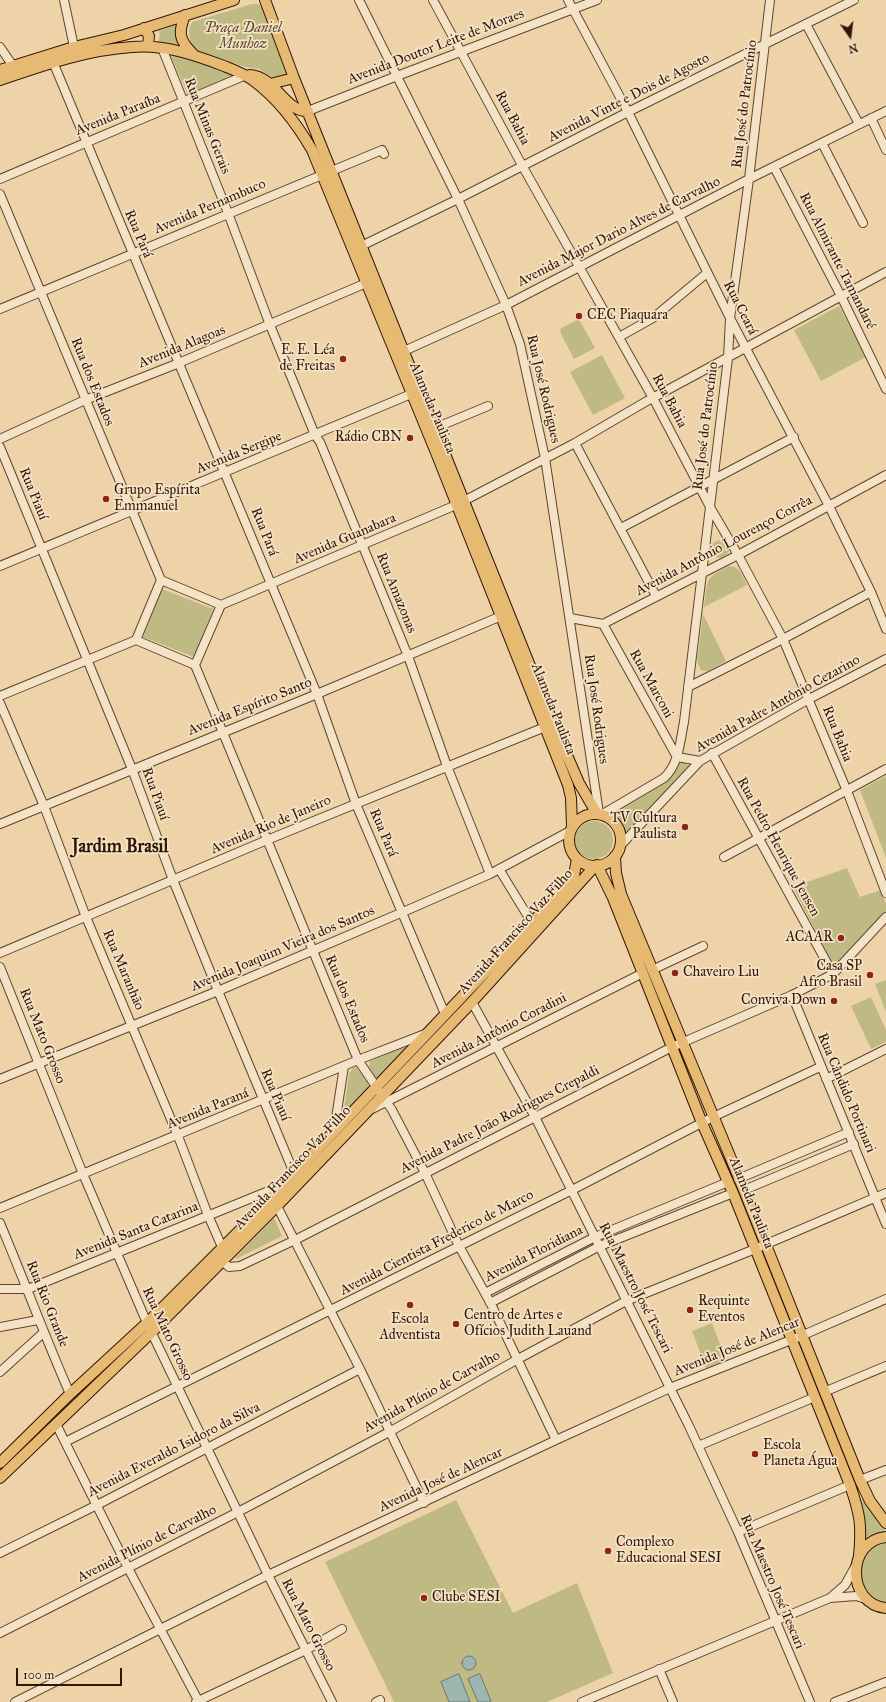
<!DOCTYPE html>
<html>
<head>
<meta charset="utf-8">
<style>
	body { margin:0 }
	#map { position:relative; width:886px; height:1702px; overflow:hidden; background:#eed3a9; font-family:"IM FELL Great Primer",serif }
	canvas { display:block }
	.north { position:absolute; left:830px; top:16px; width:40px; height:40px; -webkit-text-stroke:3px #f4e2c7; paint-order:stroke; rotate:166deg; font-size:11px; font-weight:700; line-height:16px; text-align:center; color:#311505 }
	.north::after { content:''; display:block; margin:auto; width:14px; height:18px; background:#311505; clip-path:polygon(50% 0,100% 100%,50% 72%,0 100%) }
	.scale { position:absolute; left:16px; top:1668px; width:106px; height:18px; box-sizing:border-box; border:2px solid #311505; border-top:0; padding-left:5px; font-size:12px; line-height:14px; white-space:nowrap; color:#311505; -webkit-text-stroke:3px #f4e2c7; paint-order:stroke }
</style>
</head>
<body>
<div id="map">
<canvas width="886" height="1702"></canvas>
<div class="north">N</div>
<div class="scale">100 m</div>
</div>
<script>
const context = document.querySelector('canvas').getContext('2d');
context.lineJoin = 'round';
function paint(path, color) {
  context.fillStyle = color;
  context.fill(path, 'evenodd');
}
function strokePath(path, color, width, dash) {
  context.strokeStyle = color;
  context.lineWidth = width;
  context.lineCap = dash ? 'butt' : 'round';
  context.setLineDash(dash || []);
  context.stroke(path);
}
function drawText(font, color, halo, rows, align = 'center') {
  context.font = font + ' "IM FELL Great Primer",serif';
  context.lineWidth = 3.5;
  context.setLineDash([]);
  context.textBaseline = 'middle';
  context.strokeStyle = halo;
  context.fillStyle = color;
  for (const [text, x, y, turn = 0] of rows) {
    context.save();
    context.translate(x, y);
    context.rotate((+turn || 0) * Math.PI / 180);
    context.textAlign = isNaN(turn) ? turn : align;
    if (halo) context.strokeText(text, 0, 0);
    context.fillText(text, 0, 0);
    context.restore();
  }
}
const green = new Path2D(`
	M252 4H259L263 9 287 73 285 77 274 78 259 69 245 67 196 50C190 42 186 32 192 22Z
	M179 24 183 47 158 44 160 35 159 31Z
	M175 53 234 73V77L189 97 171 57 172 54Z
	M839 306 866 357 821 381 794 330Z
	M579 319 595 348 574 359 561 334 560 329Z
	M602 355 625 398 593 415 570 372Z
	M711 549a9 9 0 1 1 18 0a9 9 0 1 1-18 0Z
	M729 566C740 566 743 577 747 585L704 607C708 580 703 579 729 566Z
	M162 589 213 609 194 657 143 637Z
	M703 614 726 661 708 671 701 670 697 662Z
	M679 763H684L690 766 625 834 619 821 609 812Z
	M886 776V858L860 790Z
	M575 840a19 19 0 1 1 38 0a19 19 0 1 1-38 0Z
	M847 868 860 897 881 890 886 904V913L837 964H833L793 887Z
	M886 980V1012L875 984Z
	M871 997 886 1030V1042L871 1049 851 1006Z
	M403 1047 406 1049 378 1079H376L369 1067 370 1061Z
	M354 1067 357 1068 368 1083V1089L345 1115H343L349 1074 352 1069Z
	M274 1218 282 1236 236 1259V1257Z
	M712 1323 726 1360 706 1368 692 1331Z
	M861 1498 886 1532 866 1540Z
	M456 1500 513 1613 577 1583 613 1673 547 1702H394L325 1562Z
	M884 1542H886V1604C864 1599 851 1575 865 1555 870 1548 877 1545 884 1542Z`);
const water = new Path2D(`
	M462 1663a7 7 0 1 1 14 0a7 7 0 1 1-14 0Z
	M459 1674 470 1702H449L441 1682Z
	M480 1674 491 1701 489 1702H478L468 1679Z`);
const minor = new Path2D(`
	M64 0 74 47
	M359 0 458 199 506 305 520 344 545 458 599 813
	M433 0 523 167 653 398 710 507 738 555 783 639 847 791 886 893
	M568 0 628 112 730 318 829 506 871 592 886 629
	M806 24 859 124
	M0 47 13 66
	M162 48 228 213 270 325 315 435 320 442 408 656 447 766 490 874
	M53 62 317 694 356 804 445 1014
	M308 111 397 76 597 0
	M871 118 886 150
	M822 143 863 223
	M774 167 841 296 886 389
	M0 179 246 75
	M0 194 161 580
	M357 248 458 199 628 112 854 0
	M0 309 382 150 384 154
	M619 337 653 318 707 273
	M404 351 506 305 749 179 886 111
	M435 428 488 406
	M0 439 85 400 174 365 371 281
	M575 443 656 596
	M0 447 132 769 173 880 218 991 294 1173
	M621 528 794 437
	M0 566 416 392
	M570 618 603 624 738 555 886 475
	M603 624 677 757
	M136 640 161 580 221 605
	M195 665 358 1060 392 1110 425 1173 459 1246 491 1304 556 1440
	M195 665 221 605 456 505 575 443 647 401 886 272
	M688 687 783 639 871 592
	M0 696 136 640 195 665
	M0 703 44 806 86 917 178 1136 208 1215 222 1247
	M712 753 833 974
	M677 757 700 761
	M601 815 664 778C679 764 680 742 684 722L728 358 730 318 749 179 770 0
	M0 824 317 694 506 614
	M620 846 700 761 809 699 886 659
	M724 857 886 769
	M499 869 532 923
	M0 953 267 840 550 725
	M0 967 83 1174 147 1323 268 1575 332 1702
	M652 970 703 946
	M792 995 886 1224
	M472 1002 535 1117 689 1426 738 1532 810 1702
	M0 1079 218 991 403 912 490 874 570 831
	M826 1079 886 1049
	M372 1109 643 973
	M334 1131 344 1066
	M738 1179 849 1132
	M744 1190 854 1144
	M277 1206 360 1369 424 1503
	M0 1208 358 1060 425 1034
	M0 1223C24 1280 45 1337 70 1394
	M223 1262 229 1267 240 1266 295 1240 672 1047 792 995 833 974 886 917
	M0 1289H28L281 1186
	M485 1293 595 1237 728 1182
	M490 1303 600 1246 733 1193
	M0 1327 38 1320
	M0 1372 43 1333
	M824 1392 886 1366
	M56 1424 128 1568 199 1702
	M65 1442 572 1190 713 1117 820 1067
	M698 1446 815 1397
	M860 1480 886 1470
	M738 1532 850 1485
	M0 1553 97 1505 360 1369
	M830 1598 856 1596 866 1599
	M0 1633 238 1512 391 1431 518 1359 626 1301 755 1249 886 1193
	M659 1669 673 1702
	M15 1702 268 1575 556 1440 670 1388 801 1336 886 1299
	M196 1702 306 1650 342 1629
	M376 1702 380 1700
	M582 1702 830 1598 845 1585 855 1567
	M835 1702 886 1682`);
const major = new Path2D(`
	M265 0 294 78 553 723 579 783 597 814
	M185 15C178 33 179 40 193 54
	M144 28 149 36 148 46
	M0 70 74 47 124 35 234 0
	M250 75C276 77 285 112 308 111
	M0 80C44 65 86 50 132 47 164 44 195 55 224 66 234 70 245 74 254 81 278 99 297 124 312 150L437 455 568 785 571 798 572 827
	M270 84 294 78
	M569 840a26 26 0 1 1 52 0a26 26 0 1 1-52 0Z
	M615 856 616 873 621 894 744 1190 860 1480 870 1501 886 1523
	M597 865 613 898 702 1123 733 1193 850 1485C860 1514 862 1525 859 1556
	M0 1463 70 1394 147 1323 251 1219 532 923 571 879 574 875 577 859
	M0 1478 152 1332 277 1206 472 1002 595 866
	M886 1537C846 1541 846 1604 886 1608`);
const markers = [
	[579,316,4,"#8f2418"],
	[343,359,4,"#8f2418"],
	[410,438,4,"#8f2418"],
	[106,499,4,"#8f2418"],
	[685,827,4,"#8f2418"],
	[841,938,4,"#8f2418"],
	[675,973,4,"#8f2418"],
	[870,975,4,"#8f2418"],
	[834,1001,4,"#8f2418"],
	[410,1305,4,"#8f2418"],
	[690,1310,4,"#8f2418"],
	[456,1324,4,"#8f2418"],
	[755,1454,4,"#8f2418"],
	[608,1551,4,"#8f2418"],
	[424,1598,4,"#8f2418"]
];
const parkNames = [
	["Praça Daniel",243,29],
	["Munhoz",243,45]
];
const streetNames = [
	["Avenida Doutor Leite de Moraes",436,47,-21],
	["Avenida Vinte e Dois de Agosto",629,98,-27],
	["Rua José do Patrocínio",745,104,-83],
	["Avenida Paraíba",118,115,-22],
	["Rua Bahia",512,118,62],
	["Rua Minas Gerais",207,126,68],
	["Avenida Pernambuco",210,207,-23],
	["Avenida Major Dario Alves de Carvalho",619,232,-27],
	["Rua Pará",138,234,67],
	["Rua Almirante Tamandaré",837,261,63],
	["Rua Ceará",740,308,63],
	["Avenida Alagoas",182,347,-22],
	["Rua dos Estados",92,382,68],
	["Rua José Rodrigues",543,389,77],
	["Rua Bahia",669,401,62],
	["Alameda Paulista",432,408,67],
	["Rua José do Patrocínio",706,426,-83],
	["Avenida Sergipe",239,453,-22],
	["Rua Piauí",33,494,68],
	["Rua Pará",264,532,68],
	["Avenida Guanabara",345,539,-23],
	["Avenida Antônio Lourenço Corrêa",724,546,-28],
	["Rua Amazonas",396,593,68],
	["Rua Marconi",651,684,61],
	["Avenida Padre Antônio Cezarino",778,704,-29],
	["Avenida Espírito Santo",250,707,-22],
	["Alameda Paulista",553,709,68],
	["Rua José Rodrigues",596,709,82],
	["Rua Bahia",837,734,68],
	["Rua Piauí",155,794,70],
	["Avenida Rio de Janeiro",271,825,-23],
	["Rua Pará",383,833,67],
	["Rua Pedro Henrique Jensen",778,847,61],
	["Avenida Francisco Vaz Filho",516,932,-48],
	["Avenida Joaquim Vieira dos Santos",283,949,-23],
	["Rua Maranhão",123,970,67],
	["Rua dos Estados",347,999,67],
	["Avenida Antônio Coradini",499,1031,-27],
	["Rua Mato Grosso",42,1036,68],
	["Rua Cândido Portinari",846,1093,67],
	["Rua Piauí",275,1095,67],
	["Avenida Paraná",208,1109,-22],
	["Avenida Padre João Rodrigues Crepaldi",500,1120,-27],
	["Avenida Francisco Vaz Filho",293,1168,-47],
	["Alameda Paulista",751,1203,68],
	["Avenida Santa Catarina",136,1231,-22],
	["Avenida Cientista Frederico de Marco",437,1243,-27],
	["Avenida Floridiana",534,1254,-27],
	["Rua Maestro José Tescari",635,1288,63],
	["Rua Rio Grande",47,1304,68],
	["Rua Mato Grosso",167,1334,65],
	["Avenida José de Alencar",737,1347,-22],
	["Avenida Plínio de Carvalho",432,1392,-29],
	["Avenida Everaldo Isidoro da Silva",174,1450,-27],
	["Avenida José de Alencar",441,1480,-25],
	["Avenida Plínio de Carvalho",147,1544,-27],
	["Rua Maestro José Tescari",772,1582,67],
	["Rua Mato Grosso",308,1625,63]
];
const poiNames = [
	["CEC Piaquara",587,316],
	["E. E. Léa",335,351,"right"],
	["de Freitas",335,367,"right"],
	["Rádio CBN",402,438,"right"],
	["Grupo Espírita",114,491],
	["Emmanuel",114,507],
	["TV Cultura",677,819,"right"],
	["Paulista",677,835,"right"],
	["ACAAR",833,938,"right"],
	["Casa SP",862,967,"right"],
	["Afro Brasil",862,983,"right"],
	["Chaveiro Liu",683,973],
	["Conviva Down",826,1001,"right"],
	["Requinte",698,1302],
	["Eventos",698,1318],
	["Centro de Artes e",464,1316],
	["Ofícios Judith Lauand",464,1332],
	["Escola",410,1320,"center"],
	["Adventista",410,1336,"center"],
	["Escola",763,1446],
	["Planeta Água",763,1462],
	["Complexo",616,1543],
	["Educacional SESI",616,1559],
	["Clube SESI",432,1598]
];
const districtNames = [
	["Jardim Brasil",120,848]
];
paint(green, '#bfba84');
paint(water, '#9cb6b1');
strokePath(water, '#71766c', 1);
strokePath(minor, '#60442e', 10);
strokePath(major, '#311505', 12);
strokePath(minor, '#f4e2c7', 8);
strokePath(major, '#e7ba74', 10);
for (const [x, y, r, color] of markers) {
  const dot = new Path2D();
  dot.arc(x, y, r, 0, 2 * Math.PI);
  context.fillStyle = color;
  context.fill(dot);
  strokePath(dot, '#f4e2c7', 1.5);
}
drawText('italic 14px', '#5c472b', '#f4e2c7', parkNames);
drawText('14px', '#311505', '#f4e2c7', streetNames);
drawText('14px', '#311505', '#f4e2c7', poiNames, 'left');
drawText('bold 18px', '#311505', '#f4e2c7', districtNames);
</script>
</body>
</html>
